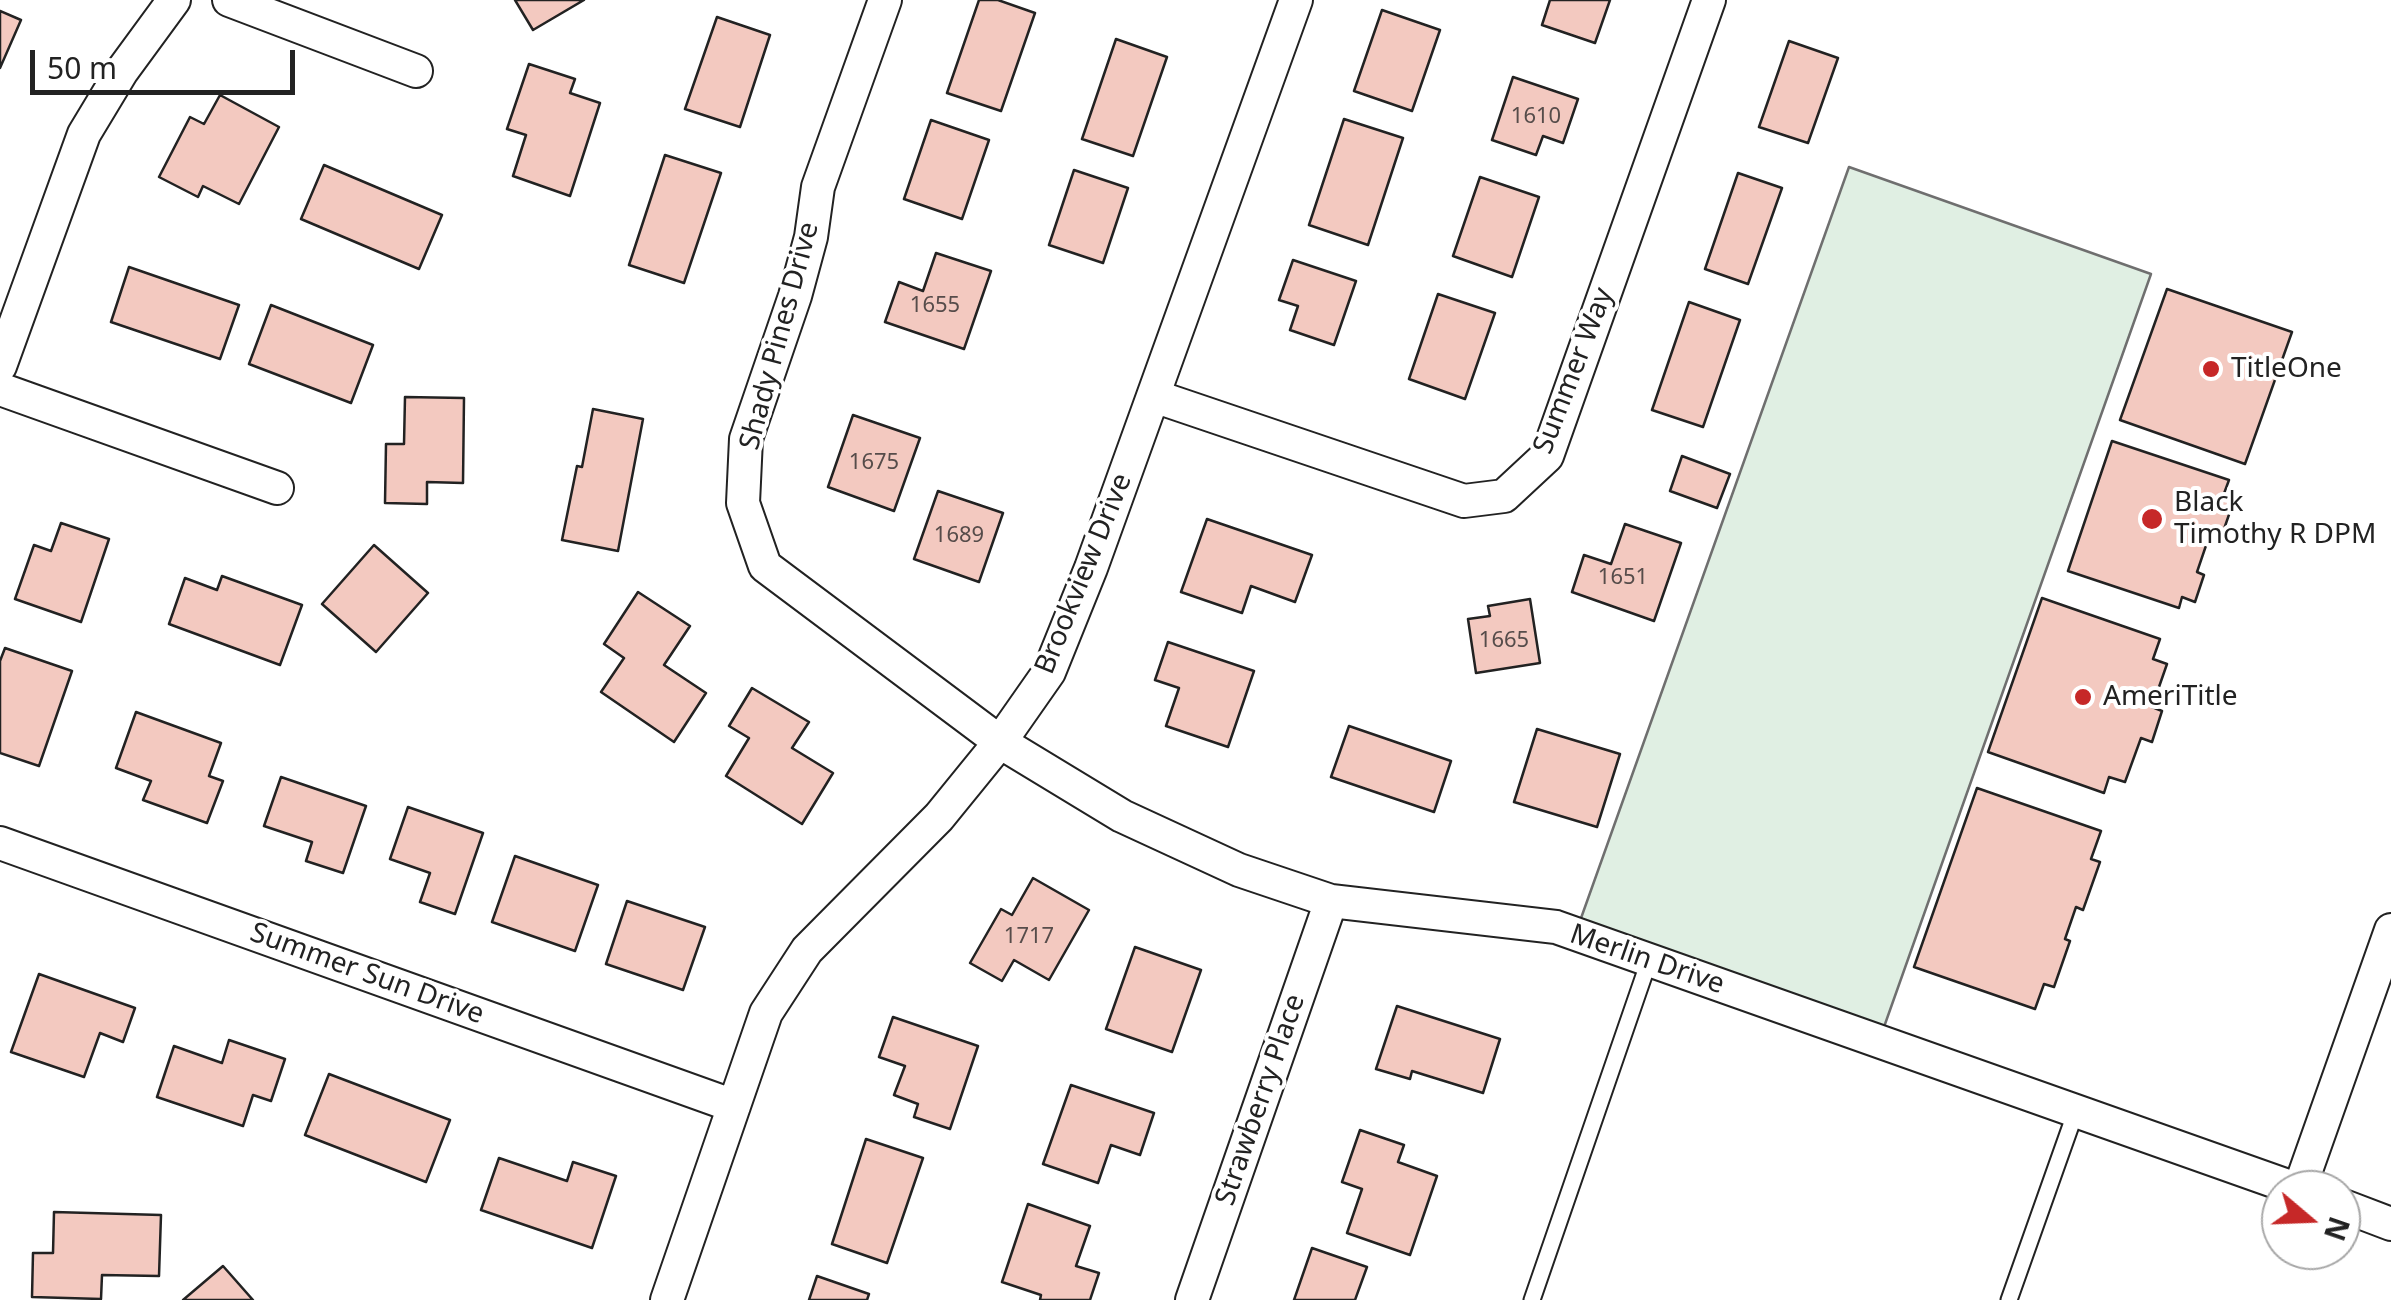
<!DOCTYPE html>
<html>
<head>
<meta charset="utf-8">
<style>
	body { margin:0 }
	#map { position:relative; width:2391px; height:1300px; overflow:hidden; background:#fff; font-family:"Noto Sans",sans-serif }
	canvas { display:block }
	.north { position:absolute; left:2261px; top:1170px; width:100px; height:100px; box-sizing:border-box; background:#fff; border:2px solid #a7a7a7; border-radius:50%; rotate:109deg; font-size:28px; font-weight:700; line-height:40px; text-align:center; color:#222 }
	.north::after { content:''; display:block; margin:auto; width:35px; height:45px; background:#c62828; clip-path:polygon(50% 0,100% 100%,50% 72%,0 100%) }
	.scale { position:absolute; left:30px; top:50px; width:265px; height:45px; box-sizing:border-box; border:5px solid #222; border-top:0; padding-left:12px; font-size:30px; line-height:35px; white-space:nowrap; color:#222; -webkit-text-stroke:8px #fff; paint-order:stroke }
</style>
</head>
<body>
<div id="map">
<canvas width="2391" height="1300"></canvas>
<div class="north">N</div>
<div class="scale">50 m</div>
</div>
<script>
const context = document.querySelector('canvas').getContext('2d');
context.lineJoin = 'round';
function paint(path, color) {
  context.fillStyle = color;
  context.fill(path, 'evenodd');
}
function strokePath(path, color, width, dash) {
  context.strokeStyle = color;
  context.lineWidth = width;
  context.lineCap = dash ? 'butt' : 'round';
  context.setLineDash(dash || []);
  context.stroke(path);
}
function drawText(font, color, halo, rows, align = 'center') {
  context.font = font + ' "Noto Sans",sans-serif';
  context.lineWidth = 8;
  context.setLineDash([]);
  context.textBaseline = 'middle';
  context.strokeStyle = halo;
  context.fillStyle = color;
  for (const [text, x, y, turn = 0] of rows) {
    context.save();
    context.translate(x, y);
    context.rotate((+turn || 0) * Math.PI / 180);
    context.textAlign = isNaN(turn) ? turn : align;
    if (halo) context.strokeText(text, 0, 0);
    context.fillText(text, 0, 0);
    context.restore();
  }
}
const green = new Path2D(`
	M1849 167 2151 274 1879 1041 1575 935Z`);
const building = new Path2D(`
	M515 0H584L533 30Z
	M979 0H998L1035 13 1001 111 947 93Z
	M1550 0H1610L1595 43 1542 25Z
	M1382 10 1440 30 1412 111 1354 91Z
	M0 11 21 20 0 68Z
	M717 17 770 35 740 127 685 109Z
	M1116 39 1167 57 1133 156 1082 139Z
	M1789 41 1838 58 1808 143 1759 127Z
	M529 64 575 79 570 93 600 103 570 196 513 176 526 135 507 129Z
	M1513 77 1578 99 1563 143 1543 136 1536 155 1492 140Z
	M220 95 279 127 239 204 203 186 198 197 159 177 190 117 204 124Z
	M1344 119 1403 138 1368 245 1309 225Z
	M931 120 989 140 962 219 904 199Z
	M665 155 721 173 684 283 629 265Z
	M324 165 442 215 419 269 301 219Z
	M1074 170 1128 188 1103 263 1049 245Z
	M1738 173 1782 188 1748 284 1705 269Z
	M1480 177 1539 197 1512 277 1453 256Z
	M936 253 991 271 964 349 885 322 899 282 923 291Z
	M1293 260 1356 281 1334 345 1290 330 1298 306 1279 300Z
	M129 267 239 305 220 359 111 322Z
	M2167 289 2292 332 2245 464 2120 420Z
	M1438 294 1495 313 1465 399 1409 379Z
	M1689 302 1740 320 1703 427 1652 410Z
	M271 305 373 345 351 403 249 364Z
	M405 397 464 398 463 483 427 482V504L385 503 386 444H404Z
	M593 409 643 419 618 551 562 540 577 466 582 467Z
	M853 415 920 438 894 511 828 487Z
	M2112 441 2229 480 2222 499 2233 503 2223 532 2212 528 2197 572 2204 575 2195 602 2182 597 2179 608 2068 571Z
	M1682 456 1730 474 1717 508 1670 491Z
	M938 491 1003 513 979 582 914 559Z
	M1207 519 1312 555 1295 602 1251 586 1242 613 1181 592Z
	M61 523 109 539 81 622 15 599 34 545 51 551Z
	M1625 524 1681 543 1654 621 1572 592 1584 555 1611 564Z
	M374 545 428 593 376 652 322 604Z
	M222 576 302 605 280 665 169 624 185 578 217 590Z
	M638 592 690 626 664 665 706 693 674 742 601 692 624 658 604 644Z
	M2042 598 2160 639 2153 659 2167 664 2152 707 2162 711 2152 742 2141 738 2125 782 2109 777 2104 793 1988 752Z
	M1530 599 1540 663 1476 673 1468 619 1490 616 1488 606Z
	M1168 642 1254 671 1228 747 1166 726 1179 688 1155 680Z
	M5 648 72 671 39 766 0 753V661Z
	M752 688 809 722 792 748 833 773 802 824 726 776 749 738 729 726Z
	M136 712 221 743 209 776 223 781 207 823 143 800 151 781 116 768Z
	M1349 726 1451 761 1434 812 1331 777Z
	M1537 729 1620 754 1597 827 1514 802Z
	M281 777 366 806 343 873 306 861 312 842 264 826Z
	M1977 788 2101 831 2091 859 2100 862 2083 910 2076 907 2065 939 2070 941 2054 987 2044 984 2035 1009 1914 967Z
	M408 807 483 833 455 914 420 902 430 873 390 859Z
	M515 856 598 885 575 951 492 922Z
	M1033 878 1089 910 1049 980 1014 960 1002 981 970 963 1001 909 1012 915Z
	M627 901 705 927 683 990 606 964Z
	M1135 947 1201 970 1172 1052 1106 1029Z
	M39 974 135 1008 123 1042 100 1033 84 1077 11 1052Z
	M1397 1006 1500 1039 1483 1093 1412 1071 1410 1079 1376 1069Z
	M893 1017 978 1046 950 1129 914 1117 918 1104 894 1095 905 1066 879 1057Z
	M229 1040 285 1059 271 1101 253 1095 243 1126 157 1097 174 1046 222 1063Z
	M329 1074 450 1120 426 1182 305 1135Z
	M1071 1085 1154 1113 1140 1155 1111 1145 1098 1183 1043 1164Z
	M1360 1130 1404 1145 1398 1162 1437 1176 1410 1255 1347 1233 1362 1189 1342 1182Z
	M866 1139 923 1158 887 1263 832 1244Z
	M499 1158 567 1181 573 1162 616 1176 592 1248 481 1210Z
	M1028 1204 1090 1226 1076 1266 1099 1273 1090 1300H1040L1041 1295 1002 1282Z
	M54 1212 161 1215 159 1276 102 1275 101 1299 32 1297 33 1253H53Z
	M1312 1248 1367 1267 1355 1300H1294Z
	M223 1266 253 1300H183Z
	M817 1276 869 1294 867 1300H809Z`);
const service = new Path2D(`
	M1532 1300 1649 961
	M2009 1300 2076 1111`);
const minor = new Path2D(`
	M229 0 416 71
	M885 0 818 187 811 237 795 296 746 439 743 503 765 566 1000 742 1122 816 1239 870 1331 901 1556 927 2299 1190 2391 930
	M0 366 84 134 122 71 174 0
	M0 389 277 488
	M1154 396 1464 501 1504 496 1547 456 1709 0
	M0 843 734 1106
	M2341 1205 2391 1224
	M667 1300 766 1013 807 950 939 817 1000 742 1049 672 1091 568 1296 0
	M1192 1300 1331 901`);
const markers = [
	[2211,369,10,"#c62828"],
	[2152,519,12,"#c62828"],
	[2083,697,10,"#c62828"]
];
const numberNames = [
	["1610",1536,117],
	["1655",935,306],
	["1675",874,463],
	["1689",959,536],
	["1651",1623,578],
	["1665",1504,641],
	["1717",1029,937]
];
const streetNames = [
	["Shady Pines Drive",780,336,-75],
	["Summer Way",1574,371,-69],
	["Brookview Drive",1084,574,-68],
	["Merlin Drive",1647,960,19],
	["Summer Sun Drive",367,974,20],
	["Strawberry Place",1261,1100,-71]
];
const poiNames = [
	["TitleOne",2231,369],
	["Black",2174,503],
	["Timothy R DPM",2174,535],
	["AmeriTitle",2103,697]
];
paint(green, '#e0efe3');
strokePath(green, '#6f6f6f', 2.5);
paint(building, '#f3c9c0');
strokePath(building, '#222', 2.5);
strokePath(service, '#222', 19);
strokePath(minor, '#222', 36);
strokePath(service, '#fff', 15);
strokePath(minor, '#fff', 32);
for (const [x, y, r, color] of markers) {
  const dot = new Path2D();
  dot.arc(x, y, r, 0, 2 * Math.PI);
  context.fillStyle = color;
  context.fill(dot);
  strokePath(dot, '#fff', 4);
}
drawText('22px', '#564c4a', null, numberNames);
drawText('28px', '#222', '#fff', streetNames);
drawText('28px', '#222', '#fff', poiNames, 'left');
</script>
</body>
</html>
